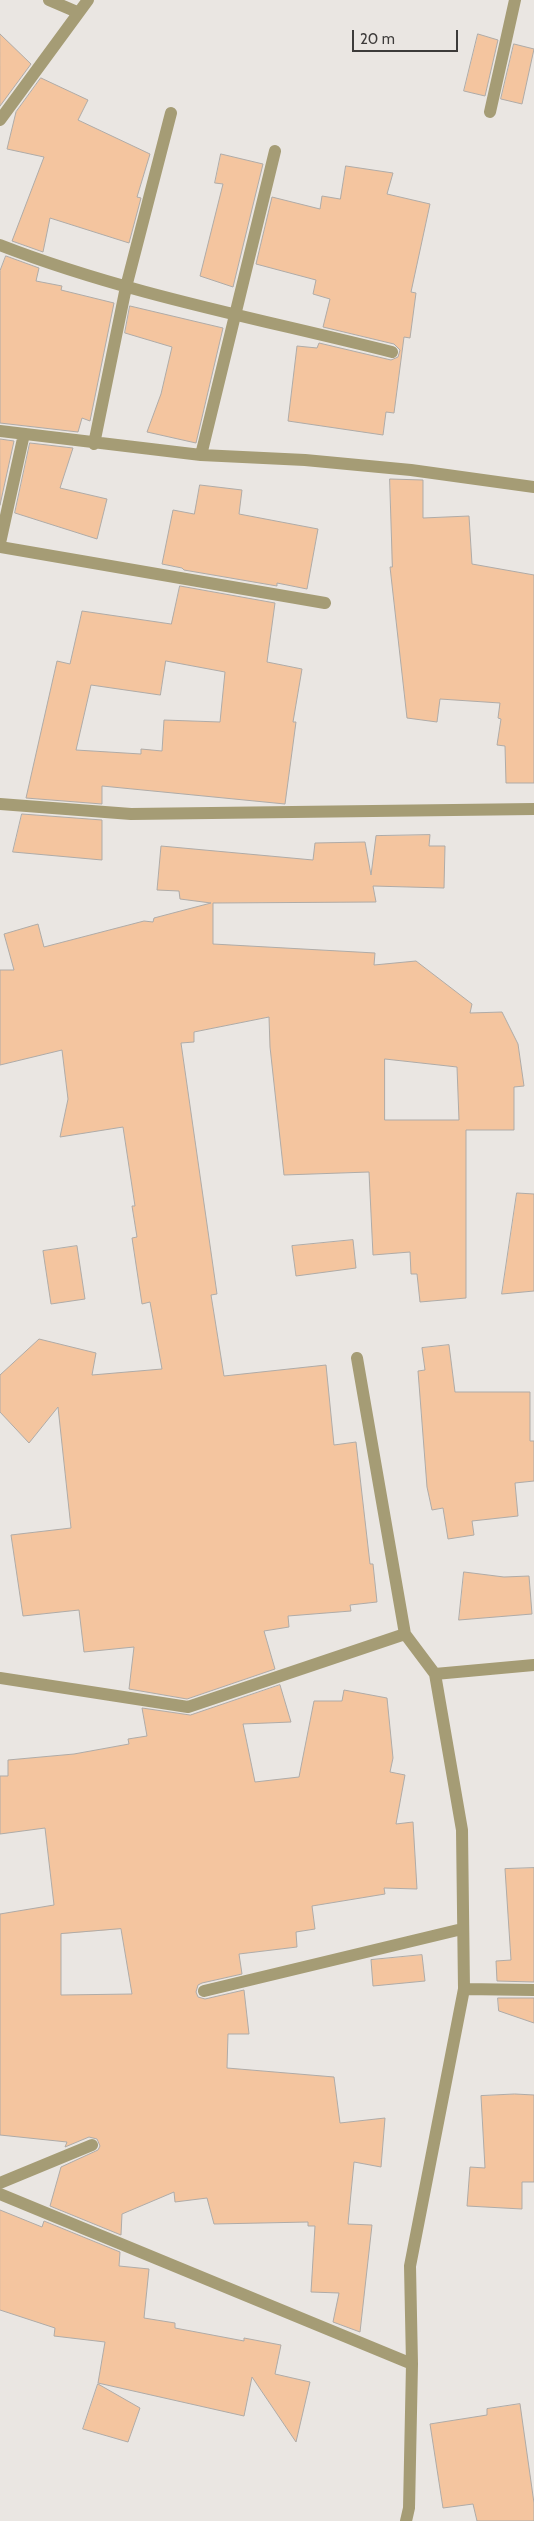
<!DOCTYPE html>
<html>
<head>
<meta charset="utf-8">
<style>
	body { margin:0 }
	#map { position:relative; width:534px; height:2521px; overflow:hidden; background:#eae6e2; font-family:Cabin,sans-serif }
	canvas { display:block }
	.scale { position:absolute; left:352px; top:30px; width:106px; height:22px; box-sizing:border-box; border:2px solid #3d3b3a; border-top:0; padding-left:6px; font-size:15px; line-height:18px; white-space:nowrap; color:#3d3b3a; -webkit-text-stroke:4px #eae6e2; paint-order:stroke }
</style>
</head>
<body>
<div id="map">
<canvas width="534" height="2521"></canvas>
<div class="scale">20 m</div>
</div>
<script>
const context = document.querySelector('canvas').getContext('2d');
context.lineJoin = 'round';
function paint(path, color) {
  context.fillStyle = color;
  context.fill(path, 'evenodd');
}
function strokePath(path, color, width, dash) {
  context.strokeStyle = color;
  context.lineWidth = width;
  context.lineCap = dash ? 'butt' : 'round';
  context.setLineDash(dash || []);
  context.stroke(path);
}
const building = new Path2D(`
	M0 34 31 64 0 106Z
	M478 34 498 40 485 96 464 91Z
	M514 44 534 49 522 104 501 99Z
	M41 78 88 100 78 120 150 154 137 197 141 198 129 243 50 218 43 252 12 241 44 157 7 149 16 112Z
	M221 154 263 164 233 287 200 276 223 184 215 183Z
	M346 166 393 173 387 194 430 204 411 292 416 293 410 338 404 337 394 413 386 412 383 435 288 421 297 346 317 348 319 343 391 360 398 357 400 350 394 344 323 327 330 299 313 294 316 280 256 264 272 197 320 209 322 196 340 199Z
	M6 256 39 268 36 281 62 286 61 290 114 303 90 421 82 418 78 432 0 423V271Z
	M130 306 223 328 196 443 147 432 161 394 172 347 125 333Z
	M0 439 14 441 0 505Z
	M30 443 73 448 60 488 107 499 97 539 15 513Z
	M390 479 423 480V518L469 516 472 564 534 575V783H506L505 746 497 745 501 719 498 718 500 703 440 699 437 722 407 718 390 567H392Z
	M200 485 242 490 239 514 318 529 307 589 277 583V586L184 570 182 568 162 564 173 510 194 514Z
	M180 586 275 603 267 662 302 669 293 722H296L285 804 102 786V804L26 798 57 661 70 664 82 611 171 624ZM166 661 225 672 220 722 164 720 162 751 141 749V754L76 750 91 685 160 695Z
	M22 814 102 820V860L13 852Z
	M430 835 429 846H445L444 888 373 886 376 902 213 903V944L375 953 374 965 416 961 472 1004 470 1013 502 1012 518 1044 524 1086 514 1087V1130H466V1298L420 1302 417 1274H411L410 1252 373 1255 369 1172 284 1175 270 1047 269 1017 194 1032V1042L181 1043 217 1294 211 1295 224 1376 326 1365 334 1445 356 1442 370 1564H373L377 1602 350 1605 351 1611 288 1616 289 1627 264 1631 275 1669 187 1699 129 1689 134 1647 84 1652 79 1610 23 1616 11 1535 71 1528 58 1407 29 1443 0 1412V1375L39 1339 96 1353 92 1375 162 1369 150 1302 142 1304 132 1238 137 1237 132 1206H135L123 1127 60 1137 68 1099 62 1050 0 1065V970H14L4 934 38 924 44 947 144 921 153 922 154 918 211 903 180 899 179 891 157 890 161 846 313 860 315 843 365 842 371 875 376 836ZM385 1059 457 1067 459 1120H385Z
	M517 1193 534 1194V1291L502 1294Z
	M353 1240 356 1268 296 1276 292 1246Z
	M77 1246 85 1299 51 1304 43 1251Z
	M449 1345 455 1392H530V1441H534V1481L515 1483 518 1516 472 1521 474 1535 448 1539 443 1508 432 1510 427 1487 418 1371 425 1370 422 1348Z
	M464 1572 504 1577 529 1576 532 1614 459 1620Z
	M280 1685 291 1722 243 1724 255 1782 299 1777 314 1701H342L344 1690 387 1698 393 1758 390 1772 405 1775 396 1824 413 1822 417 1889 384 1888 385 1894 312 1906 315 1929 296 1932 297 1947 239 1954 242 1974 202 1983 198 1985 196 1992 198 1997 205 1999 244 1990 249 2034H228L227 2068 334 2077 340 2123 385 2118 381 2167 354 2162 348 2224 372 2225 360 2332 333 2322 339 2293 311 2292 315 2226H308V2222L214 2224 207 2198 175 2202 174 2192 122 2214 121 2235 50 2206 61 2167 98 2150 100 2146 97 2139 89 2137 65 2147 67 2142 0 2135V1914L54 1905 45 1828 0 1834V1776H8V1760L74 1754 129 1744 128 1739 147 1736 142 1708 190 1715ZM121 1929 132 1994 61 1995V1934Z
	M534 1868V1982L497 1981 496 1961 511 1960 505 1869Z
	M422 1955 425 1981 373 1986 371 1960Z
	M498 1998H534V2023L499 2011Z
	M515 2094 534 2095V2182H522V2209L467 2206 470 2167 485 2168 481 2096Z
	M0 2210 42 2227 44 2221 120 2252 119 2266 149 2269 144 2318 175 2323V2328L244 2341V2338L281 2345 275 2374 310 2382 296 2442 252 2377 244 2416 98 2383 105 2342 54 2336 55 2328 0 2310Z
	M98 2384 140 2408 128 2442 83 2429Z
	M520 2404 534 2503V2521H477L473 2504 443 2508 430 2424 487 2415V2409Z`);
const minor = new Path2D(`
	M49 0 77 12
	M490 112 515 0
	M0 120 88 0
	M0 245C126 294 261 319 392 352
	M0 431 201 455 305 460 411 470 534 487
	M94 444 126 287 171 113
	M201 455 275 151
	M0 543 24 434
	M0 547 325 603
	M0 804 131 814 534 809
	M357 1358 405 1634 435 1674 462 1830 464 1989 410 2266 412 2364 409 2508 406 2521
	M435 1674 534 1665
	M0 1678 188 1707 405 1634
	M464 1989 534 1990
	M204 1991 462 1929
	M0 2183 92 2145
	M0 2194 412 2364`);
paint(building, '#f4c59f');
strokePath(building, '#afaba7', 1);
strokePath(minor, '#a59c75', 12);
</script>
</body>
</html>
